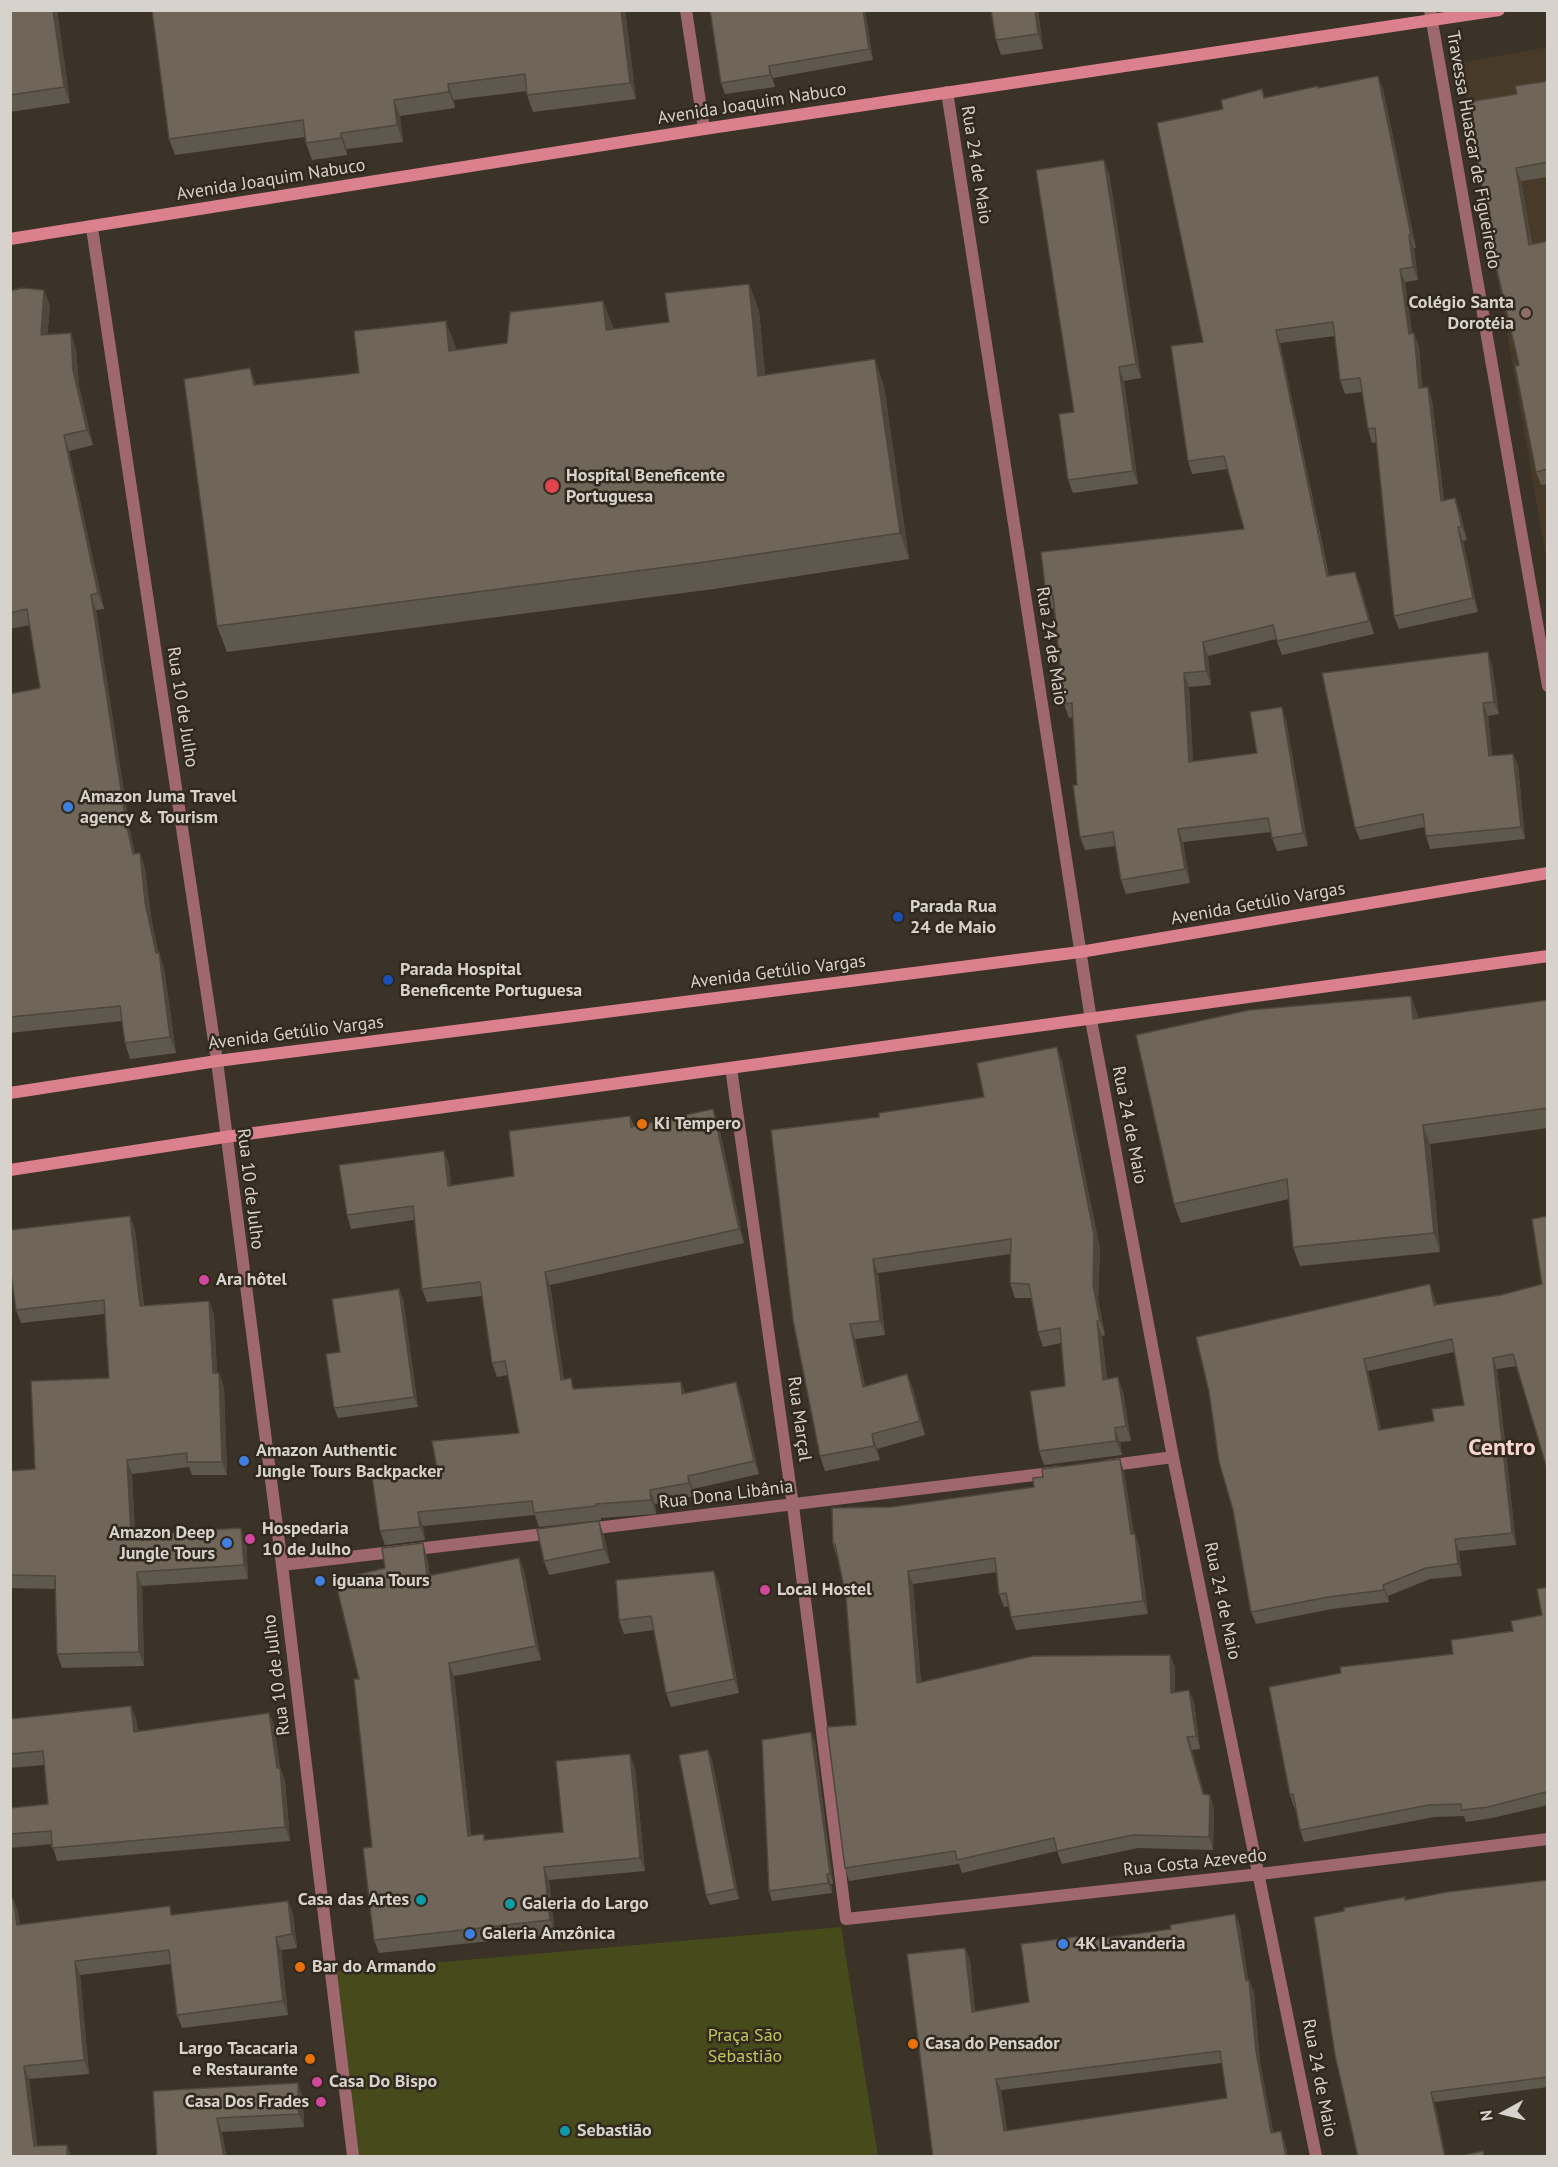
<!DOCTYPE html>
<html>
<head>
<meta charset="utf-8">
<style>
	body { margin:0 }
	#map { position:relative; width:1558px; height:2167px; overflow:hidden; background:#3b3327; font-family:"PT Sans",sans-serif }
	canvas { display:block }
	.frame { position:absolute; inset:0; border:12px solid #d7d2cb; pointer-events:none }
	.north { position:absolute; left:1474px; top:2083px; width:60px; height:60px; -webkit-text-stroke:4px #31291e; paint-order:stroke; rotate:262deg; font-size:16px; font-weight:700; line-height:24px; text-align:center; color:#d7d2cb }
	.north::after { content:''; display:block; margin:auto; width:21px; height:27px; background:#d7d2cb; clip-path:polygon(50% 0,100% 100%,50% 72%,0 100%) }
</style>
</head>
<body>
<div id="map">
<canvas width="1558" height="2167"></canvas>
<div class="frame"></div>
<div class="north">N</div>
</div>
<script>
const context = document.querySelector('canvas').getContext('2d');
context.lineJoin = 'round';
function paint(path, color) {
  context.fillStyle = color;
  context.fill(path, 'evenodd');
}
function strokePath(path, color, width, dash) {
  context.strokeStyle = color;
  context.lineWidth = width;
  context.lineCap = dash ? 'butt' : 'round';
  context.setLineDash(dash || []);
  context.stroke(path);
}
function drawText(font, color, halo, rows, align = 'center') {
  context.font = font + ' "PT Sans",sans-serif';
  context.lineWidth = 5;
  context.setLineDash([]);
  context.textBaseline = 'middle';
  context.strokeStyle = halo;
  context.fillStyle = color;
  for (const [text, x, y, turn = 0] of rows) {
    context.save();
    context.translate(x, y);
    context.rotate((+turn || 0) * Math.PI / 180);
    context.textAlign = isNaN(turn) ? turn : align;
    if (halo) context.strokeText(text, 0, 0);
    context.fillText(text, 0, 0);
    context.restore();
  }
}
const built = new Path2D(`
	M1547 47V563L1460 63Z`);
const green = new Path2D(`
	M841 1927 878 2156H352L329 1972Z`);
const minor = new Path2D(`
	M686 10 704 129
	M1430 10 1548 686
	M947 92 1091 1020 1173 1457 1316 2156
	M731 1068 793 1506 846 1919 1260 1874 1548 1839
	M1106 1466 1173 1457
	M588 1529 1059 1472
	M282 1565 552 1533`);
const tertiary = new Path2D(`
	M92 228 217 1061 282 1565 353 2156`);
const secondary = new Path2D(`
	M10 239 704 129 1499 10
	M10 1093 217 1061 1080 952 1548 873
	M10 1170 225 1137 1548 956`);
const wall = new Path2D(`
	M10 10H57L70 103 10 112Z
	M152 10H625L636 99 533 112 527 95V91L454 100 455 108 400 116 403 142 347 149V155L312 160 306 143 305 137 175 155 169 139Z
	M865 10 873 60 773 78 775 87 725 94 721 83Z
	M1038 10 1043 49 1001 55 996 40Z
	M1548 81V177L1521 181 1532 244 1548 241V484L1541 485 1536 472 1519 365 1493 253 1517 94Z
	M1319 88 1383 89 1416 248H1414L1418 280 1405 282 1412 333H1414L1419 347 1422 387 1432 400 1444 501 1460 512 1467 540 1463 541 1478 612 1399 629 1394 616 1376 442 1372 443 1368 429 1362 392 1345 394 1340 380 1335 336 1280 343 1329 576 1360 585 1374 634 1282 655 1276 639 1208 656 1211 685 1189 687 1193 761 1257 753 1286 720 1308 846 1277 851 1272 838 1271 832 1183 842 1190 883 1126 894 1121 880 1115 846 1085 850 1080 837 1073 717 1069 718 1064 704 1054 608 1051 609 1046 595 1244 529 1228 469 1192 474 1188 461 1203 342 1223 109 1262 89 1265 98Z
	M1109 173 1141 378 1124 381 1138 484 1073 493 1068 480 1074 412Z
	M749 284 759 311 765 375 884 386 909 559 714 589 227 652 217 626 256 385 359 373 456 348V350L507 343 603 301 613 329 669 322Z
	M44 290 50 306 47 335 76 349 79 386 93 445 69 451 104 609 96 610 131 837 135 854 140 853 145 869 151 917 158 952 164 968 176 1053 130 1059 125 1043 122 1021 10 1033V694L40 688 30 625 10 629V291Z
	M1492 665 1499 714 1488 716 1492 756 1513 754 1518 766 1525 839 1430 849 1426 836 1425 827 1360 840 1355 828Z
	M1548 1000V1128L1430 1144 1440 1252 1300 1266 1293 1247 1289 1199 1181 1223 1174 1204 1418 1015V1019Z
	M1057 1047 1062 1062 1100 1249 1098 1300 1105 1335 1102 1336 1107 1379 1123 1392 1131 1441 1120 1442 1122 1455 1044 1465 1039 1451 1065 1386 1061 1343 1043 1347 1038 1332 1031 1298H1015L1010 1283V1254L878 1273 885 1335 855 1339 865 1386 907 1374 913 1389 925 1435 877 1449 880 1460 825 1471 820 1456 879 1117 984 1097Z
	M630 1116 634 1127 718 1123 744 1243 550 1285 564 1380 575 1389 741 1396 759 1474 693 1489 694 1496 655 1504 656 1514 601 1518V1520L539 1527 535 1515 423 1526 425 1540 385 1545 380 1531 437 1468 519 1433 508 1375 497 1377 492 1363 482 1296 427 1302 422 1289 414 1220 351 1229 347 1215 444 1151 449 1165 451 1186 514 1176Z
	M130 1216 135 1230 144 1306 209 1301 214 1315 217 1373 224 1387 227 1475H192L189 1467 132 1474 135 1535 246 1541 248 1579 142 1586 144 1666 62 1668 57 1654 55 1589 10 1588V1471L35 1469 109 1378 105 1314 21 1323 16 1310Z
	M1548 1216V1472L1517 1366 1497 1369 1516 1545 1459 1551 1462 1576 1430 1579 1388 1596 1389 1602 1332 1609 1256 1624 1251 1612 1233 1510 1219 1462 1434 1296 1436 1305 1501 1295 1542 1284ZM1454 1352 1464 1405 1434 1421 1381 1430 1368 1371Z
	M399 1289 403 1299 418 1407 338 1418 334 1408 340 1352Z
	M1124 1472 1134 1534H1135L1139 1546 1148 1614 1016 1630 1011 1617 1009 1606 1004 1607 999 1594 997 1572 913 1584 921 1682 1170 1655 1175 1668V1692L1189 1690 1194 1703 1200 1749 1192 1750 1204 1794 1214 1808 1213 1850 1138 1848 1062 1864 1057 1851 962 1873 959 1864 849 1881 845 1868 856 1725 846 1597 837 1557 833 1544 891 1507 1034 1487Z
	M604 1536 610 1563 549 1575 544 1561Z
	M423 1543 427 1557 430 1575 519 1558 524 1571 541 1660 454 1676 471 1836 486 1840 563 1832 635 1768 645 1871 549 1880 555 1934 379 1953 374 1940 372 1847 385 1568Z
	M719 1584 739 1693 671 1707 666 1693 654 1630 624 1634 619 1620Z
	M1548 1587V1805L1492 1818 1466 1822 1464 1816 1434 1817 1304 1842 1300 1830 1295 1807H1294L1290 1795 1453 1654 1513 1631 1542 1615Z
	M131 1706 136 1719 138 1731 269 1713 274 1726 280 1768 285 1781 290 1841 57 1861 52 1844 10 1848V1808L48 1804 44 1765 10 1768V1719Z
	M811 1732 815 1742 833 1884H831L832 1893 772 1901 769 1891Z
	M708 1750 712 1760 739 1899 710 1905 706 1895Z
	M1548 1880V2087L1435 2102 1344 1911 1406 1900Z
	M13 1899 18 1912 20 1925 173 1915 288 1901 293 1914 297 1948 281 1950 288 2015 182 2028 177 2015 171 1964 80 1975 89 2074 29 2079 37 2146 67 2145 71 2157H10Z
	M1235 1914 1240 1926 1248 1980 1254 1992 1260 2063 1273 2133 1281 2131 1285 2143 1288 2157H933L965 1948 970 1960 975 2011 1029 2002 1084 1941 1171 1929ZM1222 2063 1227 2098 1007 2131 1001 2090Z
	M153 2091 303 2097 304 2127 222 2132Z`);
const shadedWall = new Path2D(`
	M53 10H57L70 103 64 87Z
	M621 10H625L636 99 630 83Z
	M863 10H865L873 60 869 49Z
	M1035 10H1038L1043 49 1038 34Z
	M769 66 773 78 775 87 770 75Z
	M1378 76 1383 89 1416 248 1411 235Z
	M448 84 454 100 455 108 449 92Z
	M394 100 400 116 403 142 397 125Z
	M341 133 347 149V155L341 138Z
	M1104 160 1109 173 1141 378 1136 364Z
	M1516 168 1521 181 1534 258 1529 245Z
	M1409 235 1414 248 1418 280 1413 267Z
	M1400 269 1405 282 1414 347 1409 334Z
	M749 284 759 311 768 403 758 376Z
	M44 290 50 306 46 350 41 335Z
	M603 301 613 327 616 356 606 330Z
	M446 321 456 348 459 377 449 351Z
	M1276 330 1280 343 1331 590 1327 576Z
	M71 333 76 349 79 386 93 445 87 430 73 370Z
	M1414 333 1419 347 1424 401 1419 388Z
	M875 359 884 386 909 559 900 533Z
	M1119 367 1124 381 1138 484 1133 471Z
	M250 368 260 395 254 385Z
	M1428 387 1432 400 1445 515 1441 501Z
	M64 435 69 451 104 609 98 593Z
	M1455 498 1460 512 1467 540 1462 527Z
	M1458 527 1463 541 1478 612 1473 598Z
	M1355 572 1360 585 1374 634 1369 621Z
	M91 595 96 610 131 837 139 869 133 854 126 822Z
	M1203 642 1208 656 1211 685 1206 671Z
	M1488 652 1492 665 1499 714 1494 702Z
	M1184 673 1189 687 1194 775 1189 762Z
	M1483 703 1488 716 1494 769 1489 756Z
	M1282 707 1286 720 1308 846 1303 833Z
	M1513 754 1518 766 1525 839 1521 827Z
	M1178 829 1183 842 1190 883 1185 869Z
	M140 853 145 869 151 917 160 965 159 952 164 968 176 1053 170 1037 156 953 145 902Z
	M1411 996 1418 1015 1420 1038 1413 1019Z
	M1057 1047 1062 1062 1100 1249 1098 1300 1105 1335 1100 1321 1093 1285Z
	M713 1109 718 1123 744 1243 739 1229Z
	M1423 1125 1430 1144 1440 1252 1434 1233Z
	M444 1151 449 1165 453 1200 448 1186Z
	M130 1216 135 1230 145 1320 140 1306Z
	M873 1259 878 1273 885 1335 880 1321Z
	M545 1272 550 1285 566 1394 561 1380Z
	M1430 1284 1434 1296 1439 1317 1434 1305Z
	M399 1289 403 1299 418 1407 414 1397Z
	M209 1301 214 1315 218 1387 213 1373Z
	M1097 1321 1102 1336 1108 1394 1103 1380Z
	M850 1324 855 1339 868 1401 863 1387Z
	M1493 1358 1497 1369 1516 1545 1512 1533Z
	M1364 1359 1368 1371 1383 1442 1379 1430Z
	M219 1373 224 1387 227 1475 222 1462Z
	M907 1374 913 1389 925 1435 920 1421Z
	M1118 1377 1123 1392 1131 1441 1126 1426Z
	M681 1382 686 1395 682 1394Z
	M736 1382 741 1396 759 1474 754 1461Z
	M1115 1428 1120 1442 1122 1455 1116 1441Z
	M872 1434 877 1449 880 1460 874 1446Z
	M1120 1459 1124 1472 1136 1547 1131 1534Z
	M127 1460 132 1474 136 1548 131 1535Z
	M688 1476 693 1489 694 1496 689 1483Z
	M650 1490 655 1504 656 1514 651 1500Z
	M418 1512 423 1526 425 1540 420 1527Z
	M599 1521 604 1536 610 1563 604 1549Z
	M241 1528 246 1541 248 1579 244 1565Z
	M1135 1534 1139 1546 1148 1614 1143 1601Z
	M1455 1539 1459 1551 1462 1576 1458 1564Z
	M423 1543 427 1557 432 1589 427 1576Z
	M519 1558 524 1571 541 1660 536 1646Z
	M714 1571 719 1584 739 1693 734 1679Z
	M908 1571 913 1584 922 1696 917 1683Z
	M137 1572 142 1586 144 1666 139 1652Z
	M1383 1585 1388 1596 1389 1602 1384 1590Z
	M1170 1655 1175 1668V1706L1171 1693Z
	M449 1663 454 1676 473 1850 468 1836Z
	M1189 1690 1194 1703 1200 1749 1196 1736Z
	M131 1706 136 1719 139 1745 134 1732Z
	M269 1713 274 1726 281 1775 280 1768 285 1781 290 1841 285 1827Z
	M811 1732 815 1742 833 1884 830 1874Z
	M1187 1737 1192 1750 1207 1807 1203 1794Z
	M708 1750 712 1760 739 1899 735 1889Z
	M630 1754 635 1768 645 1871 640 1858Z
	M1210 1795 1214 1808 1213 1850 1209 1837Z
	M544 1867 549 1880 555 1934 550 1920Z
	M827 1874 831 1884 832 1893 828 1883Z
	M13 1899 18 1912 22 1939 17 1925Z
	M288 1901 293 1914 297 1948 292 1934Z
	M1235 1914 1240 1926 1250 1992 1249 1980 1254 1992 1260 2063 1276 2145 1271 2133 1256 2051 1246 1981Z
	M276 1937 281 1950 288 2015 283 2001Z
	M965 1948 970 1960 976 2024 972 2012Z
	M75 1961 80 1975 89 2074 84 2060Z
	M24 2066 29 2079 39 2157 34 2146Z
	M996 2079 1001 2090 1009 2143 1004 2131Z
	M298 2083 303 2097 304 2127 299 2114Z
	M1431 2092 1435 2102 1446 2157H1445Z
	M217 2118 222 2132 227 2157H224Z
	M1281 2131 1285 2143 1288 2157H1286Z
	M67 2145 71 2157H67Z`);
const building = new Path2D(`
	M10 10H53L64 87 10 95Z
	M152 10H621L630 83 527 95 525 74 448 84 449 92 394 100 397 125 341 133V138L306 143 303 120 169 139Z
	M710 10H863L869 49 769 66 770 75 721 83Z
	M991 10H1035L1038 34 996 40Z
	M1378 76 1411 235H1409L1413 267 1400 269 1409 334 1414 333 1419 388 1428 387 1441 501 1455 498 1462 527H1458L1473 598 1394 616 1375 428 1368 429 1360 378 1340 380 1333 322 1276 330 1327 576 1355 572 1369 621 1277 641 1273 625 1203 642 1206 671 1184 673 1189 762 1257 753 1250 712 1282 707 1303 833 1272 838 1268 818 1178 829 1185 869 1121 880 1113 832 1080 837 1073 785H1077L1072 703 1064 704 1053 595H1046L1041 552 1244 529 1224 456 1188 461 1171 346 1203 342 1157 123 1223 109 1221 100 1262 89 1264 98 1318 86V88Z
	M1548 81V162L1516 168 1529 245 1548 241V469L1536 472 1515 366 1519 365 1493 253 1468 102 1517 94 1515 86Z
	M1104 160 1136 364 1119 367 1133 471 1068 480 1059 414 1074 412 1036 170Z
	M749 284 758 376 875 359 900 533 705 562 217 626 184 379 250 368 254 385 359 373 354 331 446 321 449 351 507 343 510 312 603 301 606 330 669 322 665 293Z
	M22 288 44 290 41 335 71 333 73 370 87 430 64 435 98 593 91 595 126 822 133 854 140 853 145 902 156 953 159 952 170 1037 125 1043 120 1006 10 1017V694L40 688 27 609 10 613V291Z
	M1488 652 1494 702 1483 703 1489 756 1513 754 1521 827 1426 836 1423 814 1355 828 1322 673Z
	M1411 996 1413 1019 1548 1000V1108L1423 1125 1434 1233 1293 1247 1287 1179 1174 1204 1136 1035 1249 1010Z
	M1057 1047 1094 1235 1093 1285 1100 1321H1097L1103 1380 1118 1377 1126 1426 1115 1428 1116 1441 1039 1451 1030 1391 1065 1386 1060 1328 1038 1332 1029 1284 1010 1283 1011 1239 873 1259 880 1321 850 1324 863 1387 907 1374 920 1421 872 1434 874 1446 820 1456 793 1320 771 1130 879 1117V1113L984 1097 977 1063Z
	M713 1109 739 1229 545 1272 561 1380 571 1378 573 1389 681 1382 682 1394 736 1382 754 1461 688 1476 689 1483 650 1490 651 1500 596 1504V1506L534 1513 532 1501 418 1512 420 1527 380 1531 372 1477 437 1468 432 1441 519 1433 505 1361 492 1363 480 1282 422 1289 413 1206 347 1215 339 1165 444 1151 448 1186 514 1176 509 1131 630 1116 631 1127Z
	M130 1216 140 1306 209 1301 213 1373H219L222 1462H187V1453L127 1460 131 1535 241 1528 244 1565 137 1572 139 1652 57 1654 55 1576 10 1575V1471L35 1469 31 1381 109 1378 104 1300 16 1310 10 1267V1230Z
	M1548 1216V1472L1513 1354 1493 1358 1512 1533 1455 1539 1458 1564 1426 1568 1383 1585 1384 1590 1328 1597 1251 1612 1233 1510 1219 1462 1209 1392 1196 1337 1430 1284 1434 1305 1501 1295 1542 1284 1532 1219ZM1452 1339 1464 1405 1432 1409 1434 1421 1379 1430 1364 1359Z
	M399 1289 414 1397 334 1408 326 1354 340 1352 332 1299Z
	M1120 1459 1131 1534H1135L1143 1601 1011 1617 1006 1593 999 1594 995 1558 908 1571 917 1683 1033 1656 1170 1655 1171 1693 1189 1690 1196 1736 1187 1737 1203 1794 1210 1795 1209 1837 1133 1835 1057 1851 1054 1838 957 1860 955 1851 845 1868 827 1727 856 1725 846 1597 835 1544H833L832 1508 891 1507 1034 1487 1033 1478 1043 1477 1042 1469Z
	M599 1521 604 1549 544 1561 537 1529Z
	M423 1543 427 1576 519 1558 536 1646 449 1663 468 1836 484 1834V1840L563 1832 556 1761 630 1754 640 1858 544 1867 550 1920 374 1940 363 1848 372 1847 354 1679H359L335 1580 385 1568 382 1548Z
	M714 1571 734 1679 666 1693 651 1616 619 1620 616 1580Z
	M1548 1587V1801L1546 1792 1488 1807 1462 1810 1461 1804 1429 1805 1300 1830 1293 1794 1290 1795 1269 1687 1341 1673 1340 1667 1453 1654 1451 1640 1513 1631 1511 1621 1542 1615 1537 1589Z
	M131 1706 134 1732 269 1713 277 1768H280L285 1827 52 1848 51 1831 10 1834V1808L48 1804 43 1751 10 1754V1719Z
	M811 1732 830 1874H827L828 1883 769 1891 762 1740Z
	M708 1750 735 1889 706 1895 679 1755Z
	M1548 1880V2077L1431 2092 1445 2157H1358L1335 2055 1314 1917 1344 1911V1908L1405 1897V1900L1447 1892Z
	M10 1899H13L17 1925 170 1906 171 1915 288 1901 292 1934 276 1937 283 2001 177 2015 169 1950 75 1961 84 2060 24 2066 34 2146 67 2145V2157H10Z
	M1235 1914 1246 1981 1249 1980 1256 2051 1271 2133 1281 2131 1286 2157H933L907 1954 965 1948 972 2012 1029 2002 1021 1944 1082 1936 1083 1941 1171 1929 1170 1925ZM1220 2051 1227 2098 1004 2131 996 2079Z
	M298 2083 299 2114 217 2118 224 2157H157L153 2091Z
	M1483 2151 1484 2157H1457Z`);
const markers = [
	[1526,313,6,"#8d6e63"],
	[552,486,8,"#e0444e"],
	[68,807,6,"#3f7fe0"],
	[898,917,6,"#1a4fb4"],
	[388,980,6,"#1a4fb4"],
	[642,1124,6,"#e8710a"],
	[204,1280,6,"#d1479c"],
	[244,1461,6,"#3f7fe0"],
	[250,1539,6,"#d1479c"],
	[227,1543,6,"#3f7fe0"],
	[320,1581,6,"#3f7fe0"],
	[765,1590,6,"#d1479c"],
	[421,1900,6,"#0f9aa8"],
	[510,1904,6,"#0f9aa8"],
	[470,1934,6,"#3f7fe0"],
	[1063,1944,6,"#3f7fe0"],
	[300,1967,6,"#e8710a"],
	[913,2044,6,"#e8710a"],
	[310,2059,6,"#e8710a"],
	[317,2082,6,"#d1479c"],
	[321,2102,6,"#d1479c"],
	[565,2131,6,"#0f9aa8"]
];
const streetNames = [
	["Avenida Joaquim Nabuco",752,104,-9],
	["Travessa Huascar de Figueiredo",1473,150,80],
	["Rua 24 de Maio",976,165,81],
	["Avenida Joaquim Nabuco",271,180,-9],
	["Rua 24 de Maio",1051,646,81],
	["Rua 10 de Julho",182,707,81],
	["Avenida Getúlio Vargas",1258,904,-10],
	["Avenida Getúlio Vargas",778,972,-7],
	["Avenida Getúlio Vargas",296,1033,-7],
	["Rua 24 de Maio",1129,1125,79],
	["Rua 10 de Julho",250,1189,83],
	["Rua Marçal",799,1419,82],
	["Rua Dona Libânia",726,1495,-7],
	["Rua 24 de Maio",1222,1601,78],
	["Rua 10 de Julho",277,1675,-97],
	["Rua Costa Azevedo",1195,1863,-6],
	["Rua 24 de Maio",1319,2078,79]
];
const poiNames = [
	["Colégio Santa",1514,303,"right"],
	["Dorotéia",1514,324,"right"],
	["Hospital Beneficente",566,476],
	["Portuguesa",566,497],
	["Amazon Juma Travel",80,797],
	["agency & Tourism",80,818],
	["Parada Rua",910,907],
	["24 de Maio",910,928],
	["Parada Hospital",400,970],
	["Beneficente Portuguesa",400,991],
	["Ki Tempero",654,1124],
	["Ara hôtel",216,1280],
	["Amazon Authentic",256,1451],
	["Jungle Tours Backpacker",256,1472],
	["Hospedaria",262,1529],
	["10 de Julho",262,1550],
	["Amazon Deep",215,1533,"right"],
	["Jungle Tours",215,1554,"right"],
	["iguana Tours",332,1581],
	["Local Hostel",777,1590],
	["Casa das Artes",409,1900,"right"],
	["Galeria do Largo",522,1904],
	["Galeria Amzônica",482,1934],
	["4K Lavanderia",1075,1944],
	["Bar do Armando",312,1967],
	["Casa do Pensador",925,2044],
	["Largo Tacacaria",298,2049,"right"],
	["e Restaurante",298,2070,"right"],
	["Casa Do Bispo",329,2082],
	["Casa Dos Frades",309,2102,"right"],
	["Sebastião",577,2131]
];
const parkNames = [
	["Praça São",745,2036],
	["Sebastião",745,2057]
];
const districtNames = [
	["Centro",1502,1448]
];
paint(built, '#473a29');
paint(green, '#474a1b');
strokePath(minor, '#9f676e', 12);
strokePath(tertiary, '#9f676e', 12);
strokePath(secondary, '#db818d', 12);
paint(wall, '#5f584d');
paint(shadedWall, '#4e473e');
paint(building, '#6f6659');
strokePath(building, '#4e473e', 1.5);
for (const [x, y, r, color] of markers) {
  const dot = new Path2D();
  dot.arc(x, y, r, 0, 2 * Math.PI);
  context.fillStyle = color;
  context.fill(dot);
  strokePath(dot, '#31291e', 2);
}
drawText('18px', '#d7d2cb', '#31291e', streetNames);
drawText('bold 18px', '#d7d2cb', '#31291e', poiNames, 'left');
drawText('18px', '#c0c85b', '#31291e', parkNames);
drawText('bold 24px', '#f9d7cf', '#31291e', districtNames);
</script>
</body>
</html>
